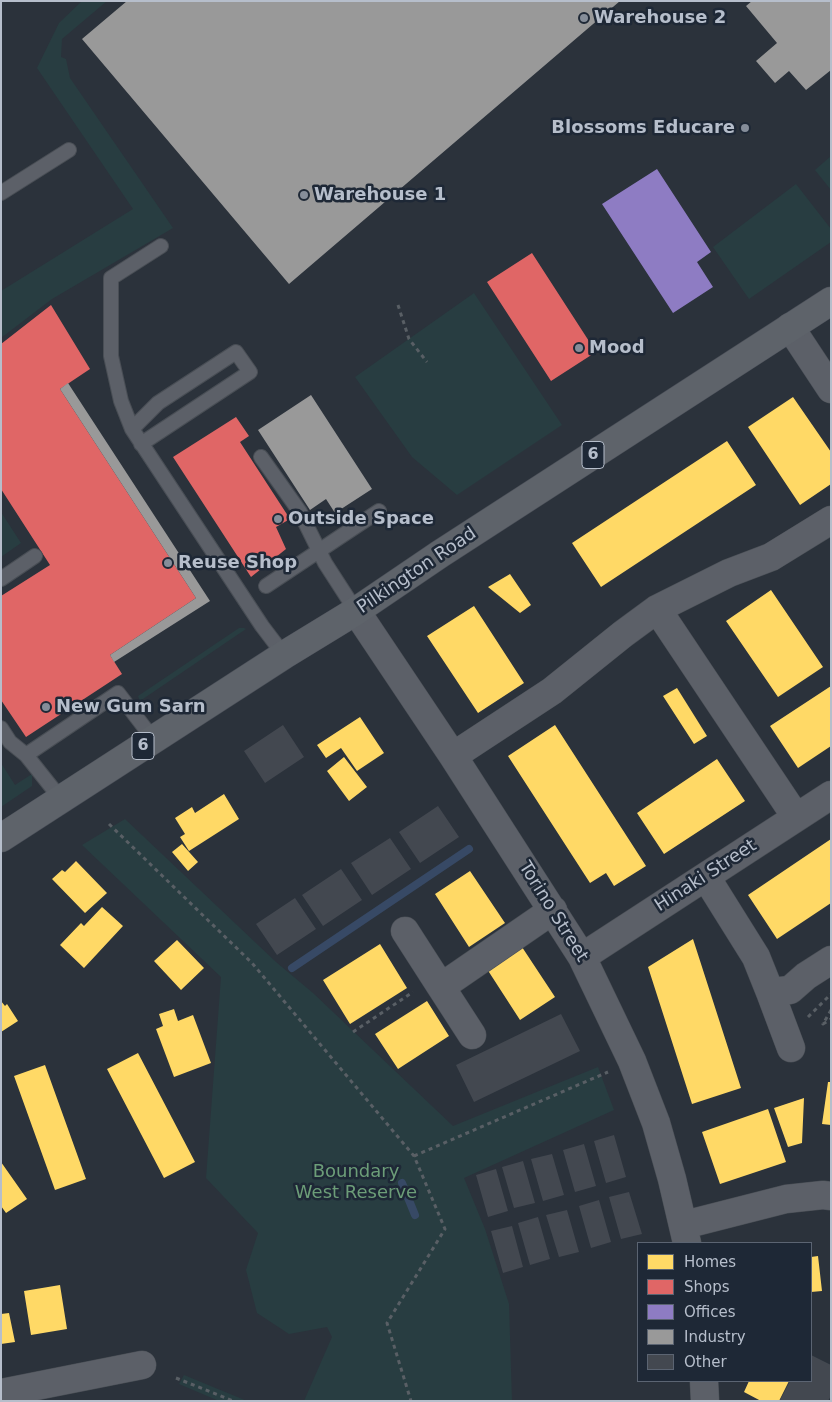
<!DOCTYPE html>
<html>
<head>
<meta charset="utf-8">
<style>
	body { margin:0 }
	#map { position:relative; width:832px; height:1402px; overflow:hidden; background:#2b323b; font-family:"DejaVu Sans",sans-serif }
	canvas { display:block }
	.frame { position:absolute; inset:0; border:2px solid #b6becb; pointer-events:none }
	.legend { position:absolute; left:637px; top:1242px; width:175px; height:140px; box-sizing:border-box; background:#1e2836; border:1px solid #5b6472; margin:0; padding:6px 9px; list-style:none; font-size:15px; color:#b6becb }
	.legend li { display:flex; align-items:center; gap:10px; height:25px }
	.legend b { width:25px; border:1px solid #5b6472 }
</style>
</head>
<body>
<div id="map">
<canvas width="832" height="1402"></canvas>
<div class="frame"></div>
<ul class="legend">
<li><b style="height:14px;background:#ffd966"></b>Homes</li>
<li><b style="height:14px;background:#e06666"></b>Shops</li>
<li><b style="height:14px;background:#8e7cc3"></b>Offices</li>
<li><b style="height:14px;background:#999"></b>Industry</li>
<li><b style="height:14px;background:#434850"></b>Other</li>
</ul>
</div>
<script>
const context = document.querySelector('canvas').getContext('2d');
context.lineJoin = 'round';
function paint(path, color) {
  context.fillStyle = color;
  context.fill(path, 'evenodd');
}
function strokePath(path, color, width, dash) {
  context.strokeStyle = color;
  context.lineWidth = width;
  context.lineCap = dash ? 'butt' : 'round';
  context.setLineDash(dash || []);
  context.stroke(path);
}
function drawText(font, color, halo, rows, align = 'center') {
  context.font = font + ' "DejaVu Sans",sans-serif';
  context.lineWidth = 5;
  context.setLineDash([]);
  context.textBaseline = 'middle';
  context.strokeStyle = halo;
  context.fillStyle = color;
  for (const [text, x, y, turn = 0] of rows) {
    context.save();
    context.translate(x, y);
    context.rotate((+turn || 0) * Math.PI / 180);
    context.textAlign = isNaN(turn) ? turn : align;
    if (halo) context.strokeText(text, 0, 0);
    context.fillText(text, 0, 0);
    context.restore();
  }
}
const green = new Path2D(`
	M82 1H107L62 39 61 57 66 59 70 78 173 228 52 299 1 338V291L133 209 37 68 59 23Z
	M831 156V190L815 170Z
	M796 184 831 229V242L749 299 713 247Z
	M474 293 562 425 457 495 412 457 355 377Z
	M1 512 21 543 1 557Z
	M239 628H244L246 629 140 701 138 696Z
	M1 763 15 785 32 774V786L1 807Z
	M125 819 276 962 313 993 453 1126 598 1067 614 1110 464 1178 485 1229 509 1304 512 1401H304L332 1337 327 1327 289 1334 257 1313 246 1270 258 1233 206 1178 221 977 82 845Z
	M184 1375 247 1401H219L179 1384Z`);
const homes = new Path2D(`
	M793 397 831 452V484L800 505 748 427Z
	M727 441 756 485 601 587 572 543Z
	M510 574 531 605 520 613 488 587Z
	M771 590 823 667 778 697 726 621Z
	M474 606 524 683 478 713 427 636Z
	M831 686V746L798 768 770 726Z
	M677 688 707 736 694 744 663 696Z
	M360 717 384 753 357 771 341 748 326 758 317 745Z
	M555 725 646 866 614 886 606 873 590 883 508 756Z
	M344 757 367 787 349 801 327 771Z
	M717 759 745 801 664 854 637 813Z
	M224 794 239 819 189 851 180 837 185 834 175 818 192 807 195 813Z
	M831 839V903L777 939 748 895Z
	M182 844 198 862 188 871 172 852Z
	M76 861 107 893 85 913 52 879 62 870 65 872Z
	M470 871 505 923 469 947 435 894Z
	M102 907 123 926 84 968 60 945 81 923 84 926Z
	M693 939 741 1088 692 1104 648 967Z
	M177 940 204 968 181 990 154 961Z
	M380 944 407 988 350 1024 323 980Z
	M522 947 555 997 520 1020 487 969Z
	M1 1001 5 1006 7 1004 18 1021 1 1032Z
	M427 1001 449 1036 398 1069 375 1034Z
	M174 1009 178 1021 193 1015 211 1063 174 1077 156 1029 163 1026 159 1014Z
	M138 1053 195 1162 164 1178 107 1069Z
	M45 1065 86 1179 55 1190 14 1076Z
	M828 1082H831V1125L822 1124Z
	M804 1098 802 1143 788 1147 774 1108Z
	M768 1109 786 1162 720 1184 702 1132Z
	M1 1162 27 1199 6 1213 1 1206Z
	M818 1256 822 1291 811 1292V1257Z
	M60 1285 67 1329 31 1335 24 1291Z
	M9 1313 15 1342 1 1344V1314Z
	M749 1381H789L779 1401H761L744 1392Z`);
const shops = new Path2D(`
	M532 253 596 352 551 381 487 282Z
	M51 305 90 369 60 389 196 598 110 655 122 674 26 737 1 700V596L50 565 1 489V344Z
	M236 417 249 436 240 442 290 519 276 527 286 549 251 577 173 457Z`);
const offices = new Path2D(`
	M657 169 711 252 697 262 713 287 673 313 602 204Z`);
const industry = new Path2D(`
	M127 1H620L289 284 82 39Z
	M752 1H831V70L806 90 789 71 775 83 756 61 777 43 746 6Z
	M68 383 210 601 114 662 110 655 196 598 60 389Z
	M311 395 372 489 335 513 326 499 310 510 258 430Z`);
const stream = new Path2D(`
	M292 968 469 849
	M402 1183 415 1215`);
const building = new Path2D(`
	M283 725 304 757 265 783 244 751Z
	M438 806 459 837 420 863 399 832Z
	M390 838 411 869 372 895 351 863Z
	M341 869 362 900 323 926 302 895Z
	M295 898 316 929 277 955 256 924Z
	M561 1014 580 1051 474 1102 456 1065Z
	M614 1135 626 1177 606 1183 594 1141Z
	M584 1144 596 1186 575 1192 563 1150Z
	M552 1154 564 1195 543 1201 531 1159Z
	M523 1161 535 1203 514 1208 502 1167Z
	M496 1169 508 1211 488 1217 476 1175Z
	M629 1192 642 1234 621 1239 609 1197Z
	M599 1200 611 1242 591 1248 579 1206Z
	M567 1210 579 1252 559 1257 546 1215Z
	M538 1217 550 1259 530 1265 518 1223Z
	M512 1226 523 1267 503 1273 491 1231Z
	M811 1355 831 1365V1396L828 1401 780 1400 790 1381H811Z`);
const path = new Path2D(`
	M398 305 409 339 427 362
	M109 824 252 963 414 1156 445 1229 387 1323 411 1401
	M831 1010 823 1024 831 1019
	M808 1017 831 994
	M353 1032 413 992
	M414 1156 608 1072
	M176 1378 233 1401`);
const lane = new Path2D(`
	M1 193 69 150
	M161 246 111 278V356L121 401 132 429 262 626 284 655
	M132 429 158 403 236 352 250 372 141 444
	M261 457 300 512 325 563 356 611
	M1 579 35 556
	M266 586 379 511
	M1 728 10 742 26 755
	M61 799 26 755 118 693 154 740`);
const street = new Path2D(`
	M790 327 831 389
	M657 609 796 817
	M356 611 453 756 582 957 632 1061 656 1123 672 1179 687 1243
	M453 756 552 691 623 634 657 609 729 573 771 557 831 520
	M706 877 756 957 770 992 790 990 806 976 831 960
	M405 931 441 987 553 910
	M582 957 831 795
	M441 987 472 1035
	M770 992 791 1048
	M684 1225 786 1199 823 1195 831 1196
	M704 1381 705 1401
	M1 1393 142 1365`);
const primary = new Path2D(`
	M1 838 284 655 356 611 440 554 831 301`);
const markers = [
	[584,18,5,"#858d99"],
	[745,128,5,"#858d99"],
	[304,195,5,"#858d99"],
	[579,348,5,"#858d99"],
	[278,519,5,"#858d99"],
	[168,563,5,"#858d99"],
	[46,707,5,"#858d99"]
];
const shields = [
	[593,455,22],
	[143,746,22]
];
const shieldNames = [
	["6",593,455],
	["6",143,746]
];
const poiNames = [
	["Warehouse 2",594,18],
	["Blossoms Educare",735,128,"right"],
	["Warehouse 1",314,195],
	["Mood",589,348],
	["Outside Space",288,519],
	["Reuse Shop",178,563],
	["New Gum Sarn",56,707]
];
const streetNames = [
	["Pilkington Road",417,571,-34],
	["Hinaki Street",706,876,-33],
	["Torino Street",553,912,58]
];
const parkNames = [
	["Boundary",356,1172],
	["West Reserve",356,1193]
];
paint(green, '#283d41');
paint(homes, '#ffd966');
paint(shops, '#e06666');
paint(offices, '#8e7cc3');
paint(industry, '#999');
strokePath(stream, '#374965', 8);
paint(building, '#434850');
strokePath(lane, '#494e55', 16);
strokePath(street, '#494e55', 29);
strokePath(primary, '#494e57', 29);
strokePath(path, '#595f65', 3, [4, 4]);
strokePath(lane, '#5c6068', 14);
strokePath(street, '#5c6068', 28);
strokePath(primary, '#5e636a', 28);
for (const [x, y, r, color] of markers) {
  const dot = new Path2D();
  dot.arc(x, y, r, 0, 2 * Math.PI);
  context.fillStyle = color;
  context.fill(dot);
  strokePath(dot, '#1e2836', 2);
}
for (const [x, y, w] of shields) {
  const box = new Path2D();
  box.roundRect(x - w / 2, y - 13.5, w, 27, 4);
  context.fillStyle = '#1e2836';
  context.fill(box);
  strokePath(box, '#b6becb', 1);
}
drawText('bold 16px', '#b6becb', null, shieldNames);
drawText('bold 18px', '#b6becb', '#1e2836', poiNames, 'left');
drawText('18px', '#b6becb', '#1e2836', streetNames);
drawText('18px', '#6c9d78', '#1e2836', parkNames);
</script>
</body>
</html>
